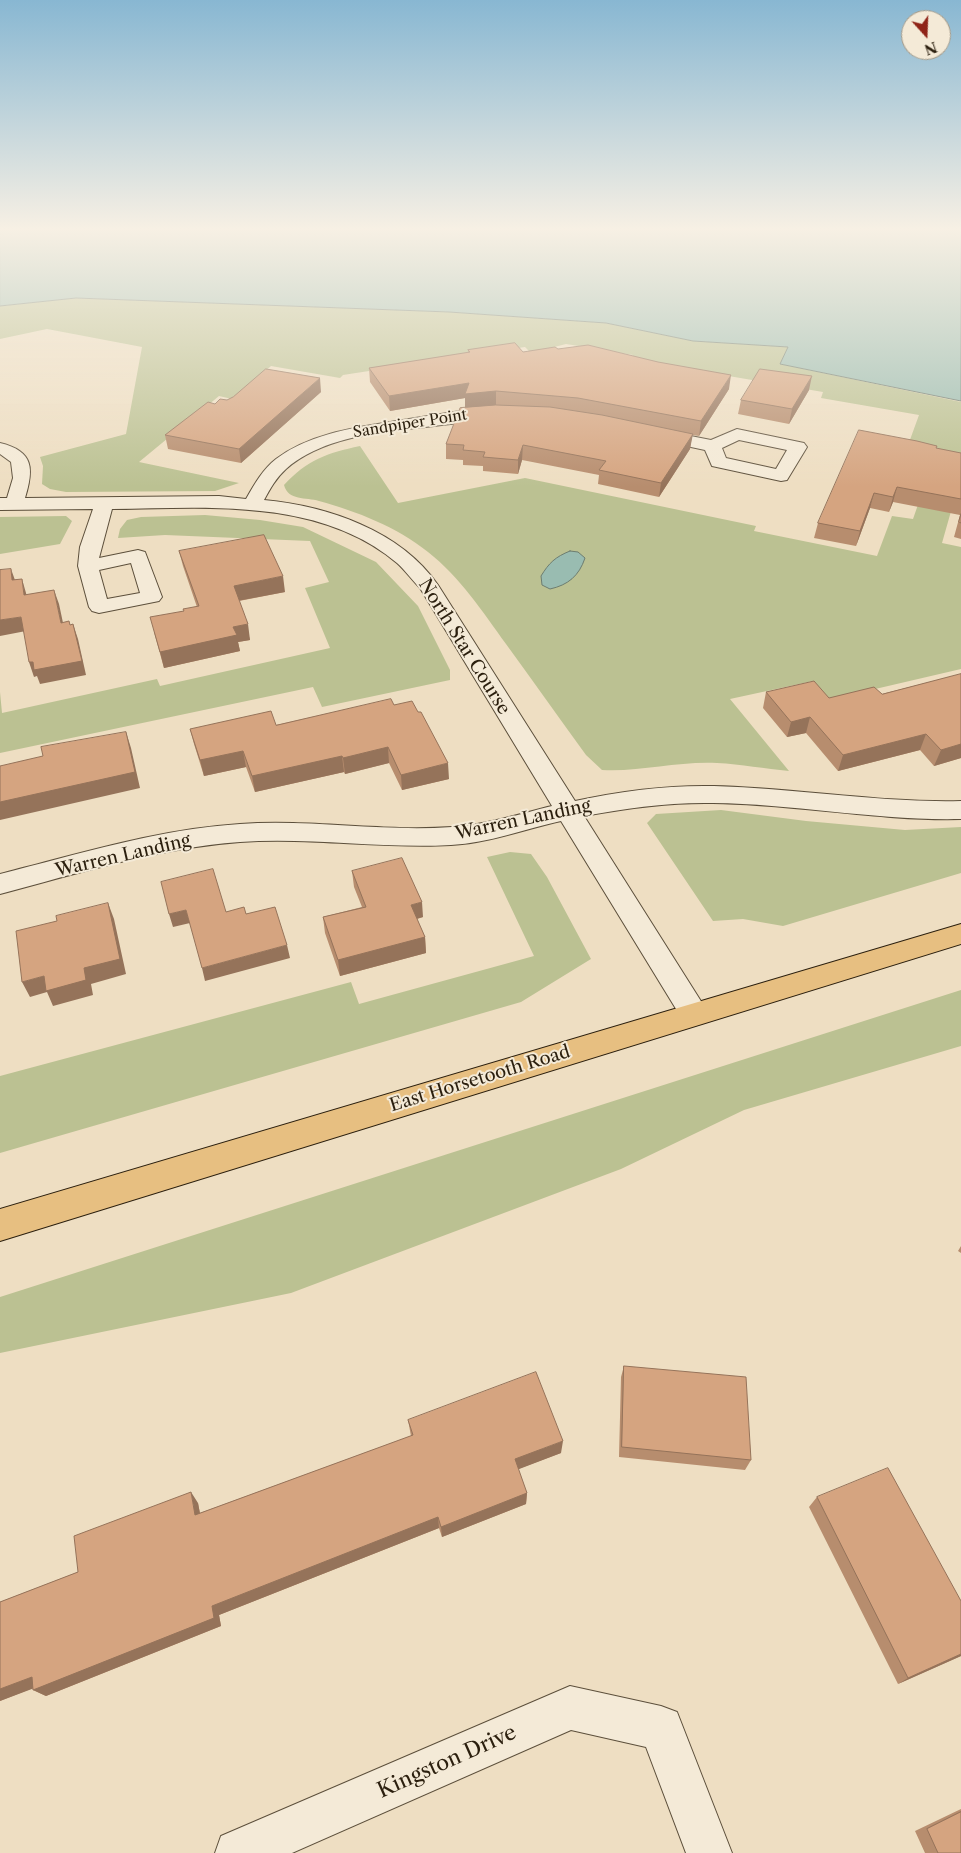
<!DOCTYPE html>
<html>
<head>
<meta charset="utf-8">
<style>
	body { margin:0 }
	#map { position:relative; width:961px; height:1853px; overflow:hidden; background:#eedec2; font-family:"Libre Caslon Text",serif }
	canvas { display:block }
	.north { position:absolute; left:901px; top:10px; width:50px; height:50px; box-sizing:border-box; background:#f4ead7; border:1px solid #a49987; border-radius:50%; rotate:160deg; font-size:14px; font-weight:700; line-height:20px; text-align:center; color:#2b1f0e }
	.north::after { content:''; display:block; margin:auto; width:18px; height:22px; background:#8f2418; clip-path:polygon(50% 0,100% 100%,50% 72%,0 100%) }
</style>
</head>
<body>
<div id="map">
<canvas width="961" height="1853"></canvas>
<div class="north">N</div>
</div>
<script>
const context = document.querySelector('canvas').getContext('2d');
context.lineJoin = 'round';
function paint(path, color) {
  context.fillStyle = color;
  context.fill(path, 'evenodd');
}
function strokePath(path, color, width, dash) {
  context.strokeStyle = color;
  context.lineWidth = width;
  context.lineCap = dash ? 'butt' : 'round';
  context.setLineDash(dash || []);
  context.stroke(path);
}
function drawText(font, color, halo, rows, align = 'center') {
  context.font = font + ' "Libre Caslon Text",serif';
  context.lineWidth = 4;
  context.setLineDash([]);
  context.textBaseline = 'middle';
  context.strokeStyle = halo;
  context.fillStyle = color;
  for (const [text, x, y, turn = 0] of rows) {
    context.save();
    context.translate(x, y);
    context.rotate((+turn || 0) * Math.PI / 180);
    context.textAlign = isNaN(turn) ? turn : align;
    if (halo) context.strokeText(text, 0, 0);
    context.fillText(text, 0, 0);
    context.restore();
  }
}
const green = new Path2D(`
	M76 298 449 312 606 323 693 341 788 347 780 364 961 402V476L942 543 961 547V669L828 700 813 681 730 699 789 771C765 769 741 764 717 763 678 761 641 772 602 770L586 755C559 718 533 681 506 644 483 612 459 576 428 552 395 526 358 512 319 501 306 497 288 501 284 485 307 460 327 453 360 446L398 503 525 478 756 526 754 531 877 556 892 516 913 519 936 453 907 448 919 415 821 398 823 392 693 370 624 367 633 355 566 344 531 353 525 347 343 375 340 378 271 366 232 399 219 396 139 462 239 483 215 491 66 492 50 489 42 484 43 466 40 457 126 434 142 347 47 329 0 339V306Z
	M205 515 260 520 303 527 376 562 418 606 450 670V680L322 707 313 687 0 753V692L2 713 157 679 160 686 330 648 305 588 329 582 310 541 165 535 118 538 120 529 127 520 141 517Z
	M66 516 72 521 60 544 0 554V517Z
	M721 810 806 821 905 830 961 827V873L783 926 743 919 713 921 647 823 656 814Z
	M510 852 531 854 547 877 591 959 521 1002 0 1153V1076L351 982 359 1004 534 956 487 857Z
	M961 990V1046L744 1110 621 1169 291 1293 0 1353V1297Z`);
const water = new Path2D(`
	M0 228H961V401L780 364 788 347 693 341 606 323 449 312 76 298 0 306Z
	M570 551 578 552 585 558C579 576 568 585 550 589L542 585 541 576C549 563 555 557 570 551Z`);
const street = new Path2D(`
	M494 407 500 408 502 412 500 416C436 432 338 423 286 469 276 478 270 489 264 500 327 506 400 530 438 585L575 801C621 791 667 785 714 786 797 788 878 803 961 801V819C878 821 796 804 713 803 670 802 627 808 584 816L704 1006 709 1014 704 1022 694 1026 684 1022 561 821C525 829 489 843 451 845 380 849 310 837 240 842 158 848 79 873 0 894V874C79 854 159 829 240 824 311 819 382 832 452 827 486 825 519 814 552 806L420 588C412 580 405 570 397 563 319 497 206 508 112 509L99 558 138 550 145 552 162 597 159 601 99 613 92 611 89 607 78 566 80 547 93 509 0 510V498H7L13 478 11 462 0 454V443C34 451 34 469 25 498L219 496 246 499C254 485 263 469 276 459 312 432 359 427 403 420 433 415 463 410 494 407ZM131 563 140 593 107 599 99 570Z
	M655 429 711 440 737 429 804 443 807 447 787 480 781 481 712 466 705 450 649 438 646 434 649 430ZM739 440 787 450 776 469 726 458 722 448Z
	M570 1686 661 1706 677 1712 732 1853H686L646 1747 571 1730 292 1853H215L221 1836Z`);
const primary = new Path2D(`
	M961 924V944L0 1241V1209Z`);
const wall = new Path2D(`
	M558 349 729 389 699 436 692 435 690 449 659 497 598 484 599 475 522 460 518 474 483 471V466L463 465V460L446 459V444L465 407V398L390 411 370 382 369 368 468 353V350L523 352Z
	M809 390 789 424 738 414 741 400Z
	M321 392 241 463 168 449 165 435 215 404 227 400Z
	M936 448 961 453V539L954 537 960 515 893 502 889 512 870 508 856 546 814 538 818 523Z
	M179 551 285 592 239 601 250 640 238 642 240 651 164 668 154 632 184 611 197 607 183 566Z
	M961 674V758L934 766 920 750 838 771 806 733 787 737 763 708 766 692 829 698 882 694Z
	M394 705 449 779 402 790 389 763 345 774 344 772 255 792 246 767 204 776 194 744 190 729 276 725Z
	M352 871 423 917 417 919 425 937 426 953 340 976 325 933 323 917 362 907 354 887Z
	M961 1246V1253L958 1251Z
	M624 1366 751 1460 745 1470 619 1457 621 1377Z
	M408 1420 561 1453 518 1469 527 1493 526 1504 442 1537 439 1528 219 1615 221 1626 46 1696 33 1690V1688L0 1701V1602L78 1572 198 1503 200 1513 411 1436Z
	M817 1497 961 1656 898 1684 809 1507Z
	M961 1809V1853H925L915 1831Z`);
const shadedWall = new Path2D(`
	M731 375 729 389 699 436 701 421Z
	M812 376 809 390 789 424 792 409Z
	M320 378 321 392 241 463 239 449Z
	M469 383 496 391V405L465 408V398L390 411 389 396Z
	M693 434 690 449 659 497 661 483Z
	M523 445 522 460 518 474V460Z
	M897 487 893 502 889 512 893 497Z
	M874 493 870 508 856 546 860 531Z
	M11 569 16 583 12 580Z
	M283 576 285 592 237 601 234 586Z
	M22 579 26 593 29 610 24 595Z
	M54 590 59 604 66 637 61 623Z
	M21 617 26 631 0 636V620Z
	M73 624 78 639 86 675 40 684 37 676 34 677 29 662Z
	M248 624 250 640 238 642 240 651 164 668 160 652 233 627Z
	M810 717 806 733 787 737 791 722Z
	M126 732 131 748 140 788 0 820V802Z
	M926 734 920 750 838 771 843 755Z
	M961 744V758L934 766 941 750Z
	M388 747 389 763 345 774 343 758Z
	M243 751 246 767 204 776 200 760Z
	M342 756 344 772 255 792 252 776Z
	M448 763 449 779 402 790 401 775Z
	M422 902 423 917 412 920 411 905Z
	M108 903 114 919 126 974 91 984 93 995 53 1006 47 992 30 997 22 982 44 976 84 968Z
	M186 910 190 923 173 927 169 914Z
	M425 937 426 953 340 976 338 960Z
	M287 945 290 958 205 981 202 968Z
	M563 1441 561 1453 514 1471 515 1459Z
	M191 1492 198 1503 202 1525 195 1515Z
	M527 1493 526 1504 442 1537 441 1527Z
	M438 1517 439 1528 219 1615 221 1626 46 1696 33 1690 212 1606Z
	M961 1654V1656L898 1684 908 1678Z
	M32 1677 45 1684 0 1701V1689Z`);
const building = new Path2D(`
	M515 343 523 352 555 347 558 349 588 345 658 362 731 375 701 421 578 398 496 391 465 394 469 383 389 396 369 368 470 352 468 350Z
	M266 369 320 378 239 449 165 435 208 402 215 404 220 399 227 400 233 397Z
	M760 369 812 376 792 409 741 400Z
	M496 405 550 407 602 415 693 434 661 483 599 470 606 461 523 445 518 460 483 457 485 452 463 450 464 445 446 444 460 408Z
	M859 430 917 441 937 446 936 448 961 453V499L897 487 893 497 874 493 860 531 818 523Z
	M961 514V523L959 522Z
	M264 535 283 576 234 586 248 624 233 627 237 635 160 652 150 617 184 611 183 609 199 606 179 551Z
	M11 569 12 580 22 579 24 595 54 590 61 623 69 621 70 625 73 624 82 661 34 670 33 662H29L21 617 0 620V570Z
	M961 674V744L941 750 926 734 843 755 810 717 791 722 766 692 814 681 829 698 874 687 882 694Z
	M391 699 394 705 412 701 418 712H421L448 763 401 775 388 747 343 758 342 756 252 776 243 751 200 760 190 729 271 711 276 725Z
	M126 732 135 772 0 802V766L43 756 41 747Z
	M402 858 422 902 411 905 425 937 338 960 323 917 366 907 352 871Z
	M213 869 226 912 244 907 246 914 275 907 287 945 202 968 186 910 169 914 161 882Z
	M108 903 120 959 84 968 86 980 46 991 44 976 22 982 16 931 57 921 56 916Z
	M624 1366 746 1377 751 1460 622 1447Z
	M536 1372 563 1441 515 1459 527 1493 441 1527 438 1517 212 1606 214 1618 33 1690 32 1677 0 1689V1602L78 1572 74 1536 191 1492 195 1515 413 1435 408 1420Z
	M888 1468 961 1601V1654L908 1678 817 1497Z
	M961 1812V1853H938L927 1829Z`);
const farStreetnames = [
	["Sandpiper Point",410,424,-9]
];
const streetNames = [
	["North Star Course",464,647,58],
	["Warren Landing",523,820,-12],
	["Warren Landing",123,856,-13],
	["East Horsetooth Road",480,1079,-17]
];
const nearStreetnames = [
	["Kingston Drive",447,1762,-24]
];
paint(green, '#bbc192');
paint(water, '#99bcb1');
strokePath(water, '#6d7d70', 1);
strokePath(street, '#5c4f3b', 2);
strokePath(primary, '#2b1f0e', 2);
paint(street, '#f4ead7');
paint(primary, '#e7bf81');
paint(wall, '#b78d6e');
paint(shadedWall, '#95735a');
paint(building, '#d5a480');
strokePath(building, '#95735a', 1);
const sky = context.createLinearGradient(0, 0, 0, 487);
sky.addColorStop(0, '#88b7d2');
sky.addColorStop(0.47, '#f7f0e4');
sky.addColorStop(1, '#f7f0e400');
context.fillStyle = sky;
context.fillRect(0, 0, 961, 487);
drawText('15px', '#2b1f0e', '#f4ead7', farStreetnames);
drawText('18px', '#2b1f0e', '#f4ead7', streetNames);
drawText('21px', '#2b1f0e', '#f4ead7', nearStreetnames);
</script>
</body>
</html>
